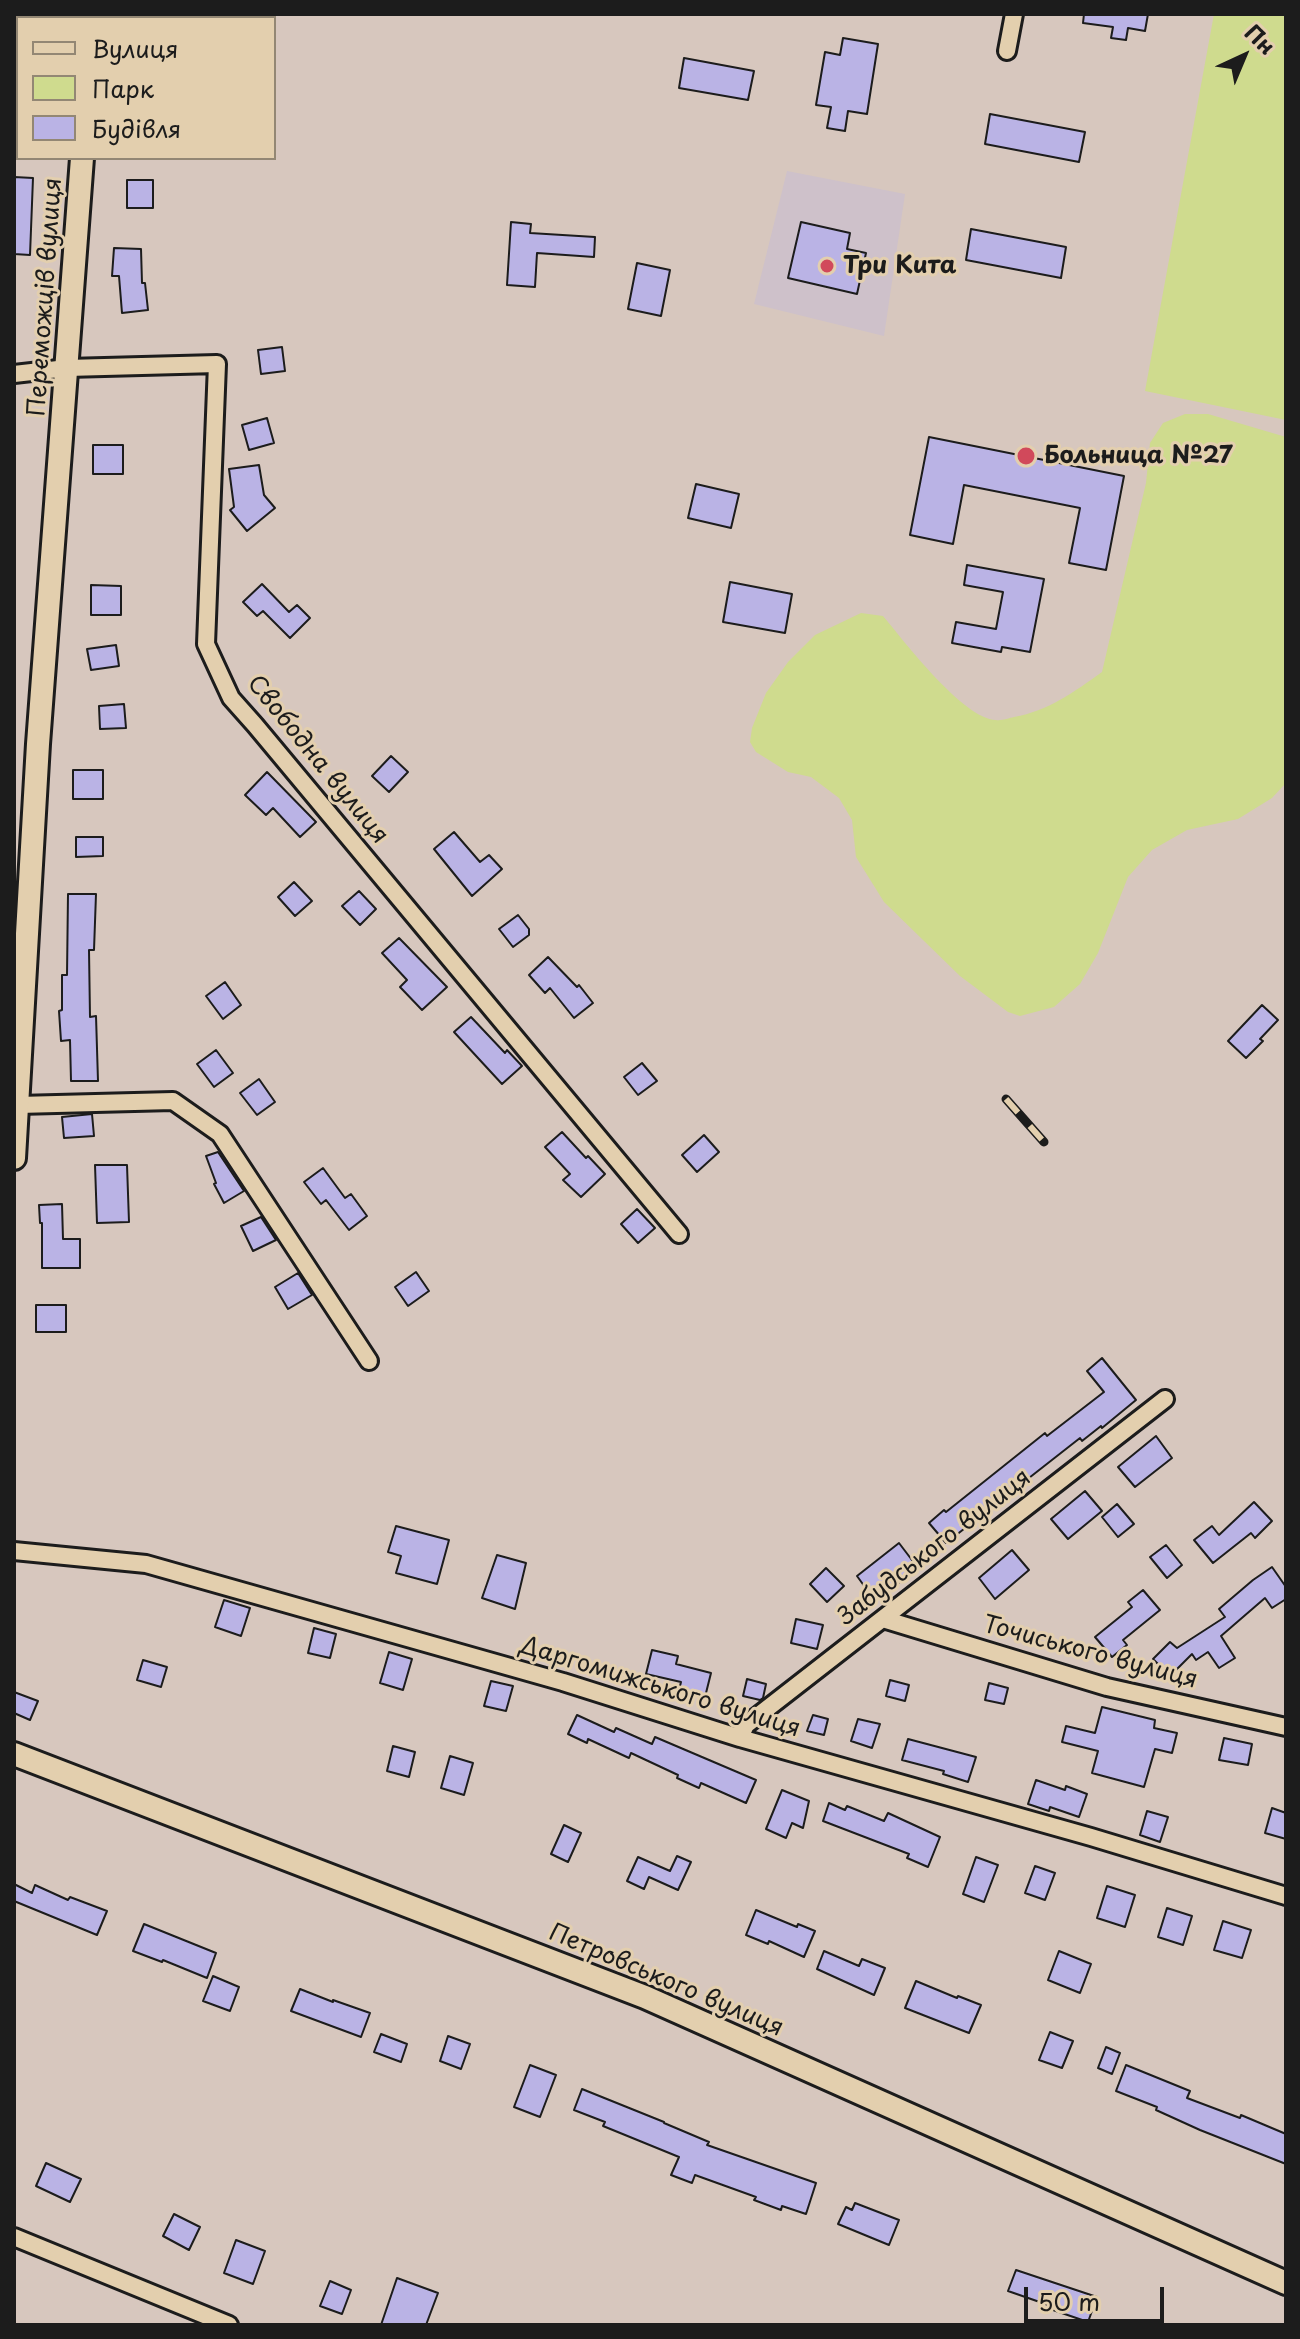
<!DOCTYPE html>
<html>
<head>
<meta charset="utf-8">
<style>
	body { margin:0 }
	#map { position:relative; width:1300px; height:2339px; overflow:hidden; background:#d7c7be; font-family:"Playpen Sans",sans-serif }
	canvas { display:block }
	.frame { position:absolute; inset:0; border:16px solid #1c1c1c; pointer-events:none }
	.legend { position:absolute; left:16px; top:16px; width:260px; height:144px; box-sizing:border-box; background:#e3cfae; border:2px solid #938774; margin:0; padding:10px 14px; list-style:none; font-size:24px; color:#1c1c1c }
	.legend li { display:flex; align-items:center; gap:16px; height:40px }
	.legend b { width:40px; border:2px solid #938774 }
	.north { position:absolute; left:1204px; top:16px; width:80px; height:80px; -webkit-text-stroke:6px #e3cfae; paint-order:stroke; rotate:44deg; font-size:22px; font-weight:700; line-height:32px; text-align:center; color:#1c1c1c }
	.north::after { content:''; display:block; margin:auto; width:28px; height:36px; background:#1c1c1c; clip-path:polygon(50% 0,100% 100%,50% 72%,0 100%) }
	.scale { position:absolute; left:1024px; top:2287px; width:140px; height:36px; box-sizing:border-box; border:4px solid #1c1c1c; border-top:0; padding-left:10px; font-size:24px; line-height:28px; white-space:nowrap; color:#1c1c1c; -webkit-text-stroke:6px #e3cfae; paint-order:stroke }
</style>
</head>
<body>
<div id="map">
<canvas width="1300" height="2339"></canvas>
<div class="frame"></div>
<ul class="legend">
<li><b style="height:10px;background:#e3cfae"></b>Вулиця</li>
<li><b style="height:22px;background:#cfdb8e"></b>Парк</li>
<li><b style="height:22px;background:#bab3e5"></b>Будівля</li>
</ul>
<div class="north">Пн</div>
<div class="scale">50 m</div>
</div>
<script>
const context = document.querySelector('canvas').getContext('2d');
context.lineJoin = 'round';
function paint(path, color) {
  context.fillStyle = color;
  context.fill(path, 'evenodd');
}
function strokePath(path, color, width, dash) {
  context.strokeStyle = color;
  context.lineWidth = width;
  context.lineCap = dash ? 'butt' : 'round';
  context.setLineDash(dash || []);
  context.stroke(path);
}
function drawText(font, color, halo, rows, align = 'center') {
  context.font = font + ' "Playpen Sans",sans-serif';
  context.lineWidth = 6;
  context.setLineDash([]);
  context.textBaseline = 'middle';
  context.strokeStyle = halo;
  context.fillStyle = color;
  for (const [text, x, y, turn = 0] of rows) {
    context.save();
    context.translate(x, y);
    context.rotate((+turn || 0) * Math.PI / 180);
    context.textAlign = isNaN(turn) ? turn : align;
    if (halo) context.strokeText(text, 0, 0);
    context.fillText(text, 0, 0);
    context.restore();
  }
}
const built = new Path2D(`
	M787 171 905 194 884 336 754 304Z`);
const green = new Path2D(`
	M1214 14H1286V420L1145 391Z
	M1185 414H1208L1286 437V783L1272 798 1238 819 1187 830 1152 850 1128 877 1098 953 1080 984 1054 1007 1020 1016 1008 1012 960 976 884 902 856 857 852 820 839 798 811 777 788 772 756 752 750 742 752 728 766 693 788 662 815 635 861 613 883 616C904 641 963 719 996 720 1001 721 1009 718 1014 717 1048 711 1074 692 1102 672L1146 483 1150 443 1163 423Z`);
const building = new Path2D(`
	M1084 14H1148L1145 31 1128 28 1126 40 1111 38 1113 27 1083 23Z
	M843 38 878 44 867 114 848 111 845 131 827 128 831 107 816 105 825 52 840 55Z
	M684 58 754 71 748 100 679 88Z
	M990 114 1085 132 1079 162 985 144Z
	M14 177 33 178 30 255 14 254Z
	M127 180H153V208H127Z
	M511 222 531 224 530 233 595 237 594 257 537 253 535 287 507 285Z
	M801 222 850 233 847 249 866 253 857 294 788 278Z
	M971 229 1066 247 1061 278 966 260Z
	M114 248 141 249 142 283H145L148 310 122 313 119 276H112Z
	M637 263 670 270 661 316 628 309Z
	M282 347 285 371 261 374 258 350Z
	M267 418 274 443 249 450 242 425Z
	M929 437 1124 476 1106 570 1069 563 1080 508 964 485 953 544 910 535Z
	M93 445H123V474H93Z
	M259 465 264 495 275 508 247 531 230 510 234 507 229 469Z
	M696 484 739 494 731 528 688 518Z
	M967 565 1044 579 1030 652 1002 647 1001 652 952 643 956 622 996 629 1003 592 964 585Z
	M730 582 792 594 785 633 723 622Z
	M262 584 289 612 297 605 310 618 290 638 263 611 257 616 243 602Z
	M91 585 121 586V615H91Z
	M116 645 119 666 91 670 87 649Z
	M124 704 126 728 100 729 99 706Z
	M391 756 408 772 389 792 372 776Z
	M73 770H103V799H73Z
	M267 772 316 822 300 837 273 808 266 815 245 795Z
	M454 832 480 862 489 855 502 869 472 896 434 849Z
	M76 837H103V856L76 857Z
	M294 882 312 901 295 916 278 897Z
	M359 891 376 909 360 925 342 906Z
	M68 894H96L94 950H89L90 1017 96 1016 98 1081H71L70 1040 61 1041 59 1011 62 1010V975H67Z
	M518 915 529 929V935L513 947 499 929Z
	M399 938 447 987 422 1010 400 987 407 980 382 953Z
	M548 957 577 987 579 985 593 1003 574 1018 550 988 545 993 529 975Z
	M225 982 241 1005 223 1019 206 996Z
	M1262 1005 1278 1020 1260 1039 1263 1041 1246 1058 1228 1041Z
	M471 1017 505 1053 507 1050 522 1066 502 1084 454 1032Z
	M216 1050 233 1073 214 1087 197 1064Z
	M642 1063 657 1081 638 1095 624 1077Z
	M259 1079 275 1102 257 1115 240 1093Z
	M92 1114 94 1136 64 1138 62 1117Z
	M562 1132 586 1158 588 1156 605 1174 581 1197 563 1180 570 1174 545 1147Z
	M704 1135 719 1152 697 1172 682 1155Z
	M218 1152 244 1191 224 1203 214 1184 216 1183 206 1156Z
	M95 1165H127L129 1222 97 1223Z
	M323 1168 345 1198 351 1194 367 1216 349 1230 326 1200 321 1204 304 1182Z
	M62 1204 63 1239H80V1268H42V1223H40L39 1205Z
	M637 1209 655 1228 638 1243 621 1224Z
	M261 1217 276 1240 253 1251 241 1226Z
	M416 1272 429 1291 408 1306 395 1287Z
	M298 1273 312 1295 288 1309 275 1287Z
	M36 1305H66V1332H36Z
	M1102 1358 1136 1400 1102 1428 1101 1426 1082 1441 1080 1438 946 1543 929 1523 944 1510 946 1512 1045 1433 1047 1436 1104 1392 1087 1371Z
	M1156 1436 1172 1458 1135 1487 1118 1467Z
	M1085 1491 1102 1511 1068 1539 1051 1519Z
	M1254 1502 1272 1521 1255 1538 1251 1533 1213 1563 1194 1540 1212 1526 1219 1535Z
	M1117 1504 1134 1524 1118 1537 1102 1517Z
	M396 1526 449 1540 437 1584 396 1573 401 1556 388 1552Z
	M899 1543 918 1568 875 1601 857 1576Z
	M1166 1545 1182 1565 1167 1578 1150 1557Z
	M1012 1550 1029 1570 995 1599 979 1578Z
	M497 1555 526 1563 515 1609 482 1598Z
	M1272 1567 1286 1587V1599L1272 1608 1265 1598 1221 1636 1235 1658 1219 1668 1208 1652 1196 1660 1192 1654 1170 1676 1153 1659 1170 1642 1177 1648 1225 1617 1219 1609 1253 1580Z
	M826 1568 844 1586 827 1602 810 1584Z
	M1143 1590 1160 1610 1123 1640 1127 1645 1112 1657 1095 1637 1132 1607 1128 1602Z
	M224 1600 250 1608 241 1636 215 1627Z
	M796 1619 823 1625 817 1649 791 1643Z
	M314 1628 336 1634 330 1658 308 1653Z
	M652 1650 678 1656 676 1664 711 1673 705 1697 679 1690 681 1682 646 1674Z
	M389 1652 412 1659 403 1690 380 1683Z
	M143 1660 167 1667 161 1687 137 1680Z
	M747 1679 766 1684 763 1698 760 1700 743 1696Z
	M890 1680 909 1685 905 1701 886 1696Z
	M491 1681 513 1686 506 1711 484 1706Z
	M989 1683 1008 1688 1004 1704 985 1700Z
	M14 1692 38 1701 30 1720 14 1713Z
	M1102 1707 1155 1720 1154 1728 1177 1733 1172 1753 1155 1749 1144 1787 1092 1773 1098 1751 1062 1742 1066 1726 1095 1733Z
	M577 1715 614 1732 616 1728 652 1744 655 1737 756 1780 746 1803 701 1783 699 1788 677 1778 678 1775 631 1753 629 1758 588 1739 587 1743 568 1734Z
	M813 1715 828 1719 824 1735 807 1731Z
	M858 1719 880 1724 872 1748 851 1741Z
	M1224 1738 1252 1744 1248 1765 1219 1760Z
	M908 1739 976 1757 968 1782 943 1774 944 1771 902 1760Z
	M393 1746 415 1752 409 1777 387 1771Z
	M450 1756 473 1763 464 1795 441 1788Z
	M1036 1780 1065 1790 1066 1786 1087 1794 1079 1817 1050 1807 1049 1811 1028 1804Z
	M782 1790 809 1801 803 1828 792 1823 786 1838 766 1829Z
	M829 1803 845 1810 847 1806 884 1821 888 1813 940 1837 928 1867 907 1858 909 1854 823 1821Z
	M1272 1808 1286 1813V1839L1265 1833Z
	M1147 1811 1168 1817 1160 1842 1140 1835Z
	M564 1825 581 1833 568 1862 551 1854Z
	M677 1856 691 1862 678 1890 649 1877 644 1889 627 1881 638 1857 670 1871Z
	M976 1857 998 1865 984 1902 963 1894Z
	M1035 1866 1055 1873 1045 1900 1025 1893Z
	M14 1884 32 1893 35 1885 68 1900 70 1897 107 1911 97 1935 14 1901Z
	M1107 1886 1135 1895 1125 1927 1097 1918Z
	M1167 1908 1192 1916 1183 1945 1158 1937Z
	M756 1910 797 1927 798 1924 815 1931 804 1957 769 1941 768 1944 746 1935Z
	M1223 1921 1251 1930 1242 1958 1214 1950Z
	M144 1924 216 1953 207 1978 163 1960 162 1962 133 1951Z
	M824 1951 859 1966 862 1959 885 1968 874 1995 817 1969Z
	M1059 1951 1091 1964 1080 1993 1048 1980Z
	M213 1976 239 1987 230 2011 203 2001Z
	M916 1981 957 1998 958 1996 981 2005 969 2033 905 2008Z
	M300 1989 333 2002V2000L370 2013 361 2037 291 2011Z
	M1050 2032 1073 2041 1062 2068 1039 2060Z
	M381 2034 407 2044 401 2062 374 2052Z
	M448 2036 470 2044 461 2069 440 2061Z
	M1106 2047 1120 2053 1112 2074 1098 2068Z
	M530 2065 556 2075 540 2117 514 2107Z
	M1126 2065 1190 2091 1187 2098 1240 2118 1241 2115 1286 2134V2164L1200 2130 1156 2110 1157 2107 1116 2091Z
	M582 2089 664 2122V2123L709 2142 707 2145 816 2183 806 2214 782 2206 781 2210 754 2200 756 2197 695 2175 692 2183 671 2175 679 2157 603 2126 605 2122 574 2110Z
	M46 2163 81 2179 70 2202 36 2186Z
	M855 2203 899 2220 889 2245 838 2224 846 2207 852 2210Z
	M174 2214 200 2227 189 2250 163 2236Z
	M236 2240 265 2251 253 2284 224 2273Z
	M1016 2270 1097 2297 1088 2322 1053 2310 1054 2307 1008 2291Z
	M397 2278 438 2293 426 2325H381Z
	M330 2281 351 2290 342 2314 320 2306Z`);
const street = new Path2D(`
	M1007 51 1014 14
	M14 374 67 368 217 364 206 644 231 698 255 725 679 1234
	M18 1105 173 1101 220 1134 369 1361
	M14 1551 146 1564 563 1682 740 1738 1091 1837 1286 1896
	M883 1619 1107 1687 1286 1727
	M740 1738 746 1725 1165 1399
	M14 2237 229 2325`);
const secondary = new Path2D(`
	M89 14V18
	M14 1158 38 744 82 158
	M14 1754 645 1997 1286 2283`);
const rail = new Path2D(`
	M1006 1099 1044 1142`);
const markers = [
	[827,266,8,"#d1495b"],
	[1026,456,10,"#d1495b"]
];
const poiNames = [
	["Три Кита",843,266],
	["Больница №27",1044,456]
];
const streetNames = [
	["Переможців вулиця",46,297,-86],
	["Свободна вулиця",317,760,51],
	["Забудського вулиця",935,1548,-38],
	["Точиського вулиця",1090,1653,15],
	["Даргомижського вулиця",660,1688,17],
	["Петровського вулиця",666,1981,23]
];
paint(built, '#cec1ca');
paint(green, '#cfdb8e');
paint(building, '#bab3e5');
strokePath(building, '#1c1c1c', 2);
strokePath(street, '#1c1c1c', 22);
strokePath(secondary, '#1c1c1c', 28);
strokePath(street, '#e3cfae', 16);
strokePath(secondary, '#e3cfae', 22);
strokePath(rail, '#1c1c1c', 9);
strokePath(rail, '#e3cfae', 6, [18]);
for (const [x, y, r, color] of markers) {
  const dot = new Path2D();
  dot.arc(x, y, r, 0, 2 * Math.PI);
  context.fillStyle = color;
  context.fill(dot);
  strokePath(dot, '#e3cfae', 3);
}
drawText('bold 24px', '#1c1c1c', '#e3cfae', poiNames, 'left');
drawText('24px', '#1c1c1c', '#e3cfae', streetNames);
</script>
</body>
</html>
